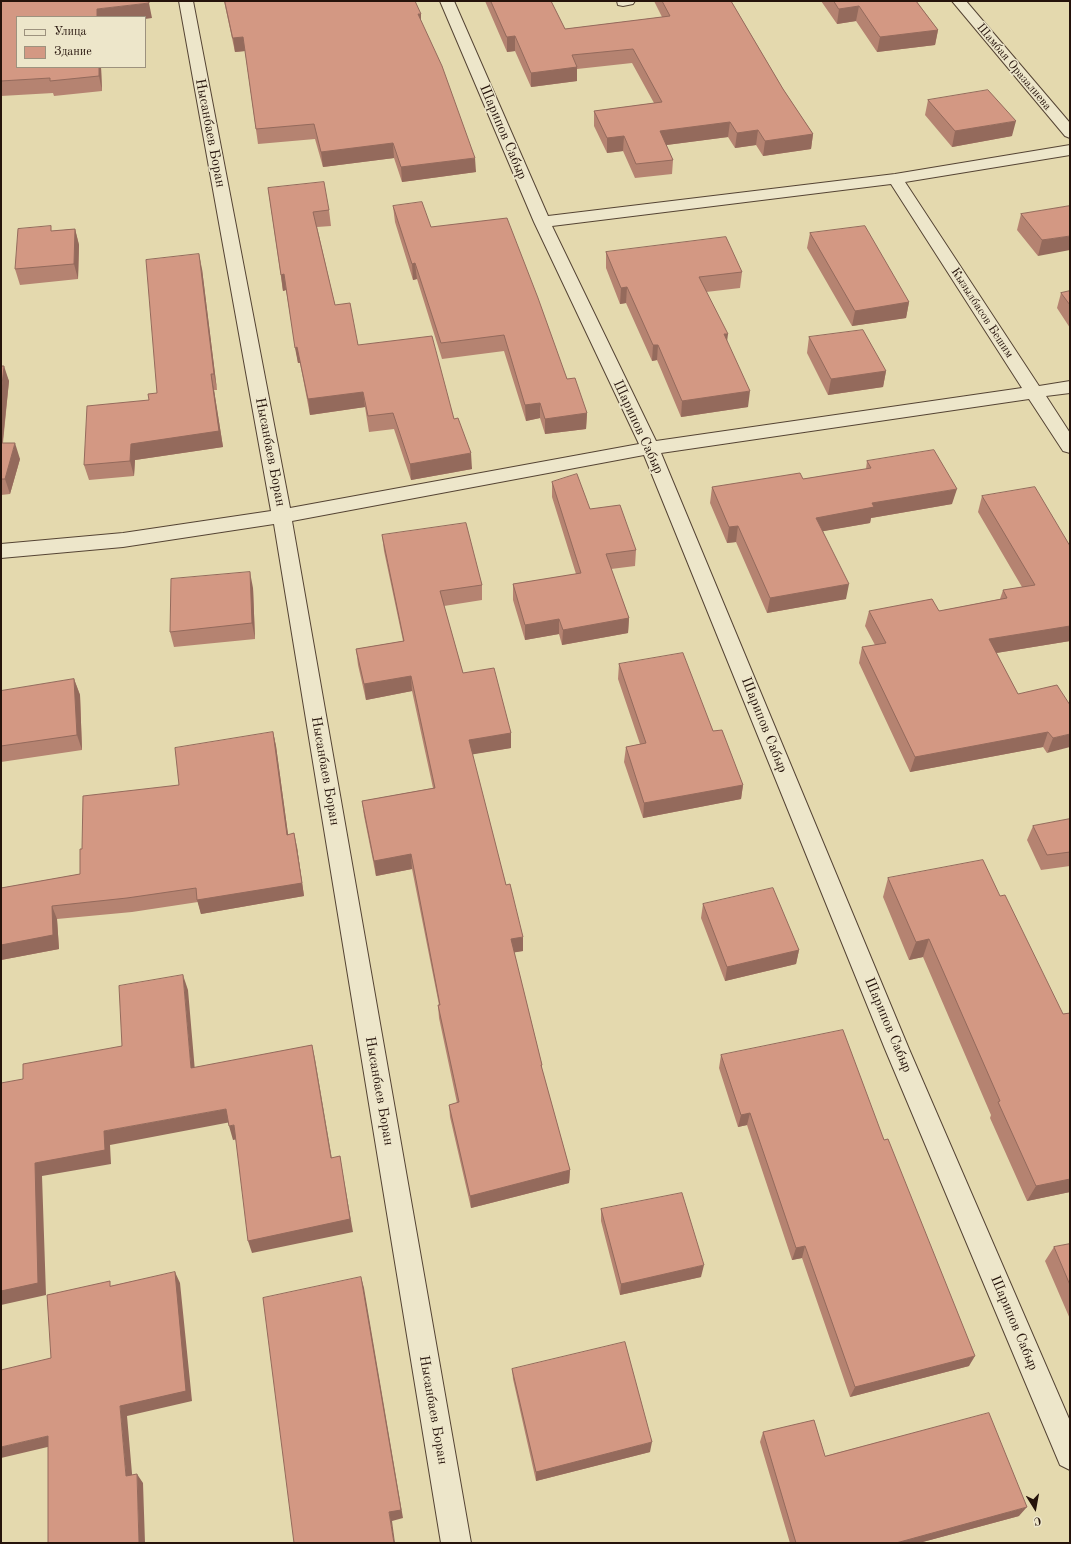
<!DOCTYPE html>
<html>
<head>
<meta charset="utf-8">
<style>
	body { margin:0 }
	#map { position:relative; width:1071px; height:1544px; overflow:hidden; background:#e4d9ae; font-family:"Old Standard TT",serif }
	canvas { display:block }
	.frame { position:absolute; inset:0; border:2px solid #25130b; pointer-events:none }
	.legend { position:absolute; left:16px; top:16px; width:130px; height:52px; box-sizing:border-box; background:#ede6ca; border:1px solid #9d927e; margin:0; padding:5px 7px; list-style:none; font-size:12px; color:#25130b }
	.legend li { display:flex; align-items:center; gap:8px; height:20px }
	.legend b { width:20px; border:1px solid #9d927e }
	.north { position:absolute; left:1015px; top:1488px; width:40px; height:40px; -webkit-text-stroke:3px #ede6ca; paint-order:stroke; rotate:169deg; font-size:11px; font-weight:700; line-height:16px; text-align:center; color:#25130b }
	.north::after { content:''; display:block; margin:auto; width:14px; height:18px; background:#25130b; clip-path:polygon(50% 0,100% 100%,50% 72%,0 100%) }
</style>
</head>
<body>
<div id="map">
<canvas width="1071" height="1544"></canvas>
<div class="frame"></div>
<ul class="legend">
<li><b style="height:5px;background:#ede6ca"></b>Улица</li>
<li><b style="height:11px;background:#d39883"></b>Здание</li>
</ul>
<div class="north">С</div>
</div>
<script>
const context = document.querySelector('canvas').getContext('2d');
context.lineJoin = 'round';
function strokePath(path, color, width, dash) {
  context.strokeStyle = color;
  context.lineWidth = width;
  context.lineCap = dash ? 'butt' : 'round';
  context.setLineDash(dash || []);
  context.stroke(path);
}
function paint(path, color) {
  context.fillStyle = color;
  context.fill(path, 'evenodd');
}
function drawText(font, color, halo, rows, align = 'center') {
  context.font = font + ' "Old Standard TT",serif';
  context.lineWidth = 3;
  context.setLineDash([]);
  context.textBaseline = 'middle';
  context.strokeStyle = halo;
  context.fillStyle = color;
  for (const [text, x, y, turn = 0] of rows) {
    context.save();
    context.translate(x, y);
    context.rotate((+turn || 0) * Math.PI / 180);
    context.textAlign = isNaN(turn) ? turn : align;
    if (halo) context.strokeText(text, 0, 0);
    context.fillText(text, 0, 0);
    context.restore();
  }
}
const minor = new Path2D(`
	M179 1H193L290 508 639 444 534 222 440 1H454L548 216 895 174 1070 145V155L905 182 1039 386 1070 381V393L1046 396 1070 433V453L1063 451 1029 399 661 453 909 1049 1070 1421V1470L1060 1465 885 1049 644 455 292 521 471 1543H441L274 524 123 547 1 558V544L123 533 271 511ZM891 184 1022 388 656 441 552 226Z
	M617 1H635L633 4 623 6 618 5Z
	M952 1H966L1070 123V138L1065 136Z`);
const wall = new Path2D(`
	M1 1 152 18 17 17 101 67 102 91 54 96 53 93 1 96Z
	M224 1H415L421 21 476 172 402 182 394 158 323 167 315 139 258 144 245 51 235 52Z
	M485 1H551L565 29 662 17 654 1H731L783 89 813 134 811 149 763 156 756 145 735 148 728 137 666 145 673 160 672 174 635 178 623 151 607 153 594 126V111L654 103 632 63 577 69V81L531 87 515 51 507 52Z
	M821 1H917V2L938 30 935 45 877 52 856 21 837 24Z
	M928 100 1012 136 952 147 925 115Z
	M268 188 329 210 331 226 317 227 335 305 358 345 454 419 472 469 411 480 394 429 369 432 365 407 310 415 300 363H298L286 290 283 291Z
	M393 206 431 227 567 379 587 413 586 429 545 434 540 418 526 421 504 351 442 359 417 279 413 280 395 222Z
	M1070 206 1038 256 1017 230 1021 214Z
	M75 229 79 245 78 279 20 285 15 269 52 231Z
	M810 233 909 302 906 318 852 326 807 248Z
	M606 252 742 272 740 288 706 292 727 341 748 407 681 417 657 360 652 361 626 303 620 304 606 268Z
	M202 269 217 390H214L223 447 135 460 134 476 89 480 84 465 149 400 157 393Z
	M1070 291V328L1057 308 1061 293Z
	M809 337 886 371 883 387 828 395 807 353Z
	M1 366 9 381 3 443 20 459 10 494 1 495Z
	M867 461 952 504 871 518 870 523 823 531 846 599 767 613 736 542 727 543 710 503 712 487 803 479 866 469Z
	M552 482 590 509 636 550 635 566 611 569 629 618 628 633 562 645 559 634 525 640 513 600V584L576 574 552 497Z
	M982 496 1070 546V641L996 653 1018 694 1070 705 1047 753 1043 747 910 772 859 663 862 647 875 645 865 626 869 611H939L1000 599 1003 590 1022 587 978 512Z
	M382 535 482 585V600L444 606 463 673 511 733V748L472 754 523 951 514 952 542 1065V1070L570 1170 569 1183 471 1208 450 1117 449 1105 457 1103 439 1018 438 1005H439L412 869 376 876 364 816 362 801 433 788 412 691 366 700 358 665 356 649 403 641 384 551Z
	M253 588 255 639 174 647 170 632Z
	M619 664 713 731 743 785 741 799 643 818 624 762 626 747 640 744 618 679Z
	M74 679 80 695 82 750 1 762V691Z
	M273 732 276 746 288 834 297 847 304 896 201 914 198 902 132 912 57 919 59 949 1 960V888L80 874 82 849 179 785Z
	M1070 819V866L1041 870 1027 840 1033 826Z
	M888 878 1000 896 1063 1014 1070 1013V1192L1027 1201 990 1118 991 1115 923 957 909 960 883 897Z
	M703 904 799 950 796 964 725 981 701 918Z
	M721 1055 969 1366 850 1397 802 1258 792 1260 747 1125 738 1127 719 1068Z
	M601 1209 701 1277 620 1295 601 1221Z
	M1070 1244V1319L1045 1261 1054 1247Z
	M512 1369 650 1452 536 1481 513 1379Z
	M763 1432 825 1456 1019 1516 919 1543H790L760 1442Z`);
const shadedWall = new Path2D(`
	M149 3 152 18 145 19V17H97V9Z
	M859 6 856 21 837 24 839 9Z
	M418 14H421V28Z
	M938 30 935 45 877 52 880 37Z
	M515 36V51L507 52V37Z
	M243 37 245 51 235 52 233 38Z
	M99 67H101L102 91 99 76Z
	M577 67V81L531 87V73Z
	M1016 121 1012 136 952 147 955 131Z
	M730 122 728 137 659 146 660 131Z
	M758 130 756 145 735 148 737 133Z
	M813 134 811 149 763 156 765 141Z
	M624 136 623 151 607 153V138Z
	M393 143 394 158 323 167 321 152Z
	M475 158 476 172 402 182 401 167Z
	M75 229 79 245 78 279 74 264Z
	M1070 236V250L1038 256 1042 240Z
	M199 254 202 269 217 390 214 374Z
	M415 263 417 279 413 280 412 264Z
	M284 274 286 290 283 291 281 275Z
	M627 287 626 303 620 304 621 288Z
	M909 302 906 318 852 326 855 311Z
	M724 334H728L726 350Z
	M653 345H658L657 360 652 361Z
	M297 347 300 363H298L295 348Z
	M4 366 9 381 1 458V395Z
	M886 371 883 387 828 395 831 379Z
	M211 374 214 390 223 447 135 460 134 476 130 461 131 444Z
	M750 391 748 407 681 417 682 401Z
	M363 392 365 407 310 415 308 399Z
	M540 403V418L526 421 525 405Z
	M587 413 586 429 545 434V419Z
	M15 443 20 459 10 494 5 479Z
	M471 453 472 469 411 480 410 464Z
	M957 489 952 504 871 518 870 523 813 533 816 518 872 503Z
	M738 526 736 542 727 543 729 527Z
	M250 572 253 588 255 639 252 623Z
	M849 584 846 599 767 613 770 598Z
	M629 618 628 633 562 645 563 630Z
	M559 619V634L525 640V625Z
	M1070 626V641L984 655 989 639Z
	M411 676 412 691 366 700 364 684Z
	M74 679 80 695 82 750 77 735Z
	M273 732 276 746 290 849 287 835Z
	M1048 732 1043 747 910 772 915 757Z
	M511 733V748L469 755V740Z
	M1070 734V747L1047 753 1053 738Z
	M743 785 741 799 643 818 644 803Z
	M294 833 297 847 304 896 201 914 197 900Z
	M411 854 412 869 376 876 374 861Z
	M52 906 57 919 59 949 1 960V945Z
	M523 937V951L511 953V939Z
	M929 939 923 957 909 960 916 942Z
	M799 950 796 964 725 981 727 967Z
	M183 975 188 990 196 1083 191 1068Z
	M312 1045 315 1059 334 1171 331 1158Z
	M226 1109 231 1122 110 1145 111 1164 42 1176 46 1295 1 1305V1291L35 1163 104 1131Z
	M750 1113 747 1125 738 1127 741 1115Z
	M234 1125 238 1139 233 1140 229 1126Z
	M340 1156 342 1169 353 1232 252 1253 248 1241Z
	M570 1170 569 1183 471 1208 470 1196Z
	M1070 1179V1192L1027 1201 1036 1186Z
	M805 1246 802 1258 792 1260 796 1248Z
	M704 1265 701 1277 620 1295 621 1284Z
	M175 1272 180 1283 192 1401 127 1416 133 1485 126 1476 120 1406Z
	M361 1277 364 1288 403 1518 392 1521 395 1543H394L389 1512Z
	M975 1356 969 1366 850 1397 855 1387Z
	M48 1436 56 1445 1 1458V1447Z
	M652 1442 650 1452 536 1481V1472Z
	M137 1474 143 1483 145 1543H139Z
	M1027 1507 1019 1516 919 1543H896Z`);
const building = new Path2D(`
	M1 1H149V3L97 9V17H17V67H99V76L50 81V78L1 81Z
	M225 1H415L421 14H418L442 66 475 158 401 167 393 143 321 152 314 124 256 129 243 37 233 38Z
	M491 1H551L565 29 670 16 662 1H731L783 89 813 134 765 141 758 130 737 133 730 122 660 131 673 160 636 164 624 136 607 138 594 111 662 102 633 49 572 55 577 67 531 73 515 36 507 37Z
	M834 1H916L938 30 880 37 859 6 839 9Z
	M988 90 1016 121 955 131 928 100Z
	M324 182 329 210 313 212 335 305 350 303 358 345 432 336 454 419 458 418 471 453 410 464 393 413 368 416 363 392 308 399 297 347 295 348 284 274 281 275 268 188Z
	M422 202 431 227 507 218 538 298 567 379 575 378 587 413 545 419 540 403 525 405 504 335 441 343 415 263 412 264 393 206Z
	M1070 206V236L1042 240 1021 214Z
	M51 226V231L75 229 74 264 15 269 18 229Z
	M865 226 909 302 855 311 810 233Z
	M726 237 742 272 699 277 728 334H724L750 391 682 401 658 345H653L627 287 621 288 606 252Z
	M199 254 214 374H211L219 431 131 444 130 461 84 465 87 406 149 400 148 394 157 393 146 260Z
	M1070 291V305L1061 293Z
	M863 330 886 371 831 379 809 337Z
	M1 366H4L1 395Z
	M1 443H15L5 479H1Z
	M934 450 957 489 872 503 874 507 816 518 849 584 770 598 738 526 729 527 712 487 800 473 803 479 871 468 867 461Z
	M577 474 590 509 620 505 636 550 606 554 629 618 563 630 559 619 525 625 513 584 581 573 552 482Z
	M1035 487 1070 546V626L989 639 1018 694 1057 685 1070 705V734L1053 738 1048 732 915 757 862 647 886 643 869 611 932 599 939 611 1007 598 1003 590 1035 585 982 496Z
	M466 523 482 585 440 591 463 673 494 668 511 733 469 740 506 885 510 884 523 937 511 939 542 1065H541L570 1170 470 1196 449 1105 459 1102 438 1005H440L411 854 374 861 362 801 435 788 411 676 364 684 356 649 404 641 382 535Z
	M250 572 252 623 170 632 171 579Z
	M683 653 713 731 722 730 743 785 644 803 626 747 646 743 619 664Z
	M74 679 77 735 1 746V691Z
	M273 732 287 835 294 833 302 883 197 900 196 888 127 898 52 906 53 935 1 945V888L80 874V849H82L83 796 179 785 175 748Z
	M1070 819V852L1047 855 1033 826Z
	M983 860 1000 896 1005 895 1063 1014 1070 1013V1179L1036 1186 998 1102 1000 1101 929 939 916 942 888 878Z
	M773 888 799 950 727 967 703 904Z
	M183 975 191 1068 312 1045 331 1158 340 1156 350 1219 248 1241 234 1125 229 1126 226 1109 104 1131 105 1150 35 1163 38 1283 1 1291V1083L23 1079V1064L122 1046 119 986Z
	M843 1030 884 1140 888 1139 975 1356 855 1387 805 1246 796 1248 750 1113 741 1115 721 1055Z
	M682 1193 704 1265 621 1284 601 1209Z
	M1070 1244V1285L1054 1247Z
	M175 1272 186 1391 120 1406 126 1476 137 1474 139 1543H48V1436L1 1447V1370L51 1358 47 1295 110 1281V1286Z
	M361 1277 401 1510 389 1512 394 1543H294L263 1298Z
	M625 1342 652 1442 536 1472 512 1369Z
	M989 1413 1027 1507 896 1543H796L763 1432 814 1420 825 1456Z`);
const farStreetnames = [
	["Шамбая Оразалиева",1014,67,50],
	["Кызылбасов Бешим",982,313,57]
];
const streetNames = [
	["Шарипов Сабыр",503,132,67],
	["Нысанбаев Боран",210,133,79],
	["Шарипов Сабыр",638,427,65],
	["Нысанбаев Боран",270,452,79],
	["Шарипов Сабыр",764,725,68],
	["Нысанбаев Боран",325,771,80],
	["Шарипов Сабыр",888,1025,67],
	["Нысанбаев Боран",379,1091,80],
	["Шарипов Сабыр",1014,1323,67],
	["Нысанбаев Боран",433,1410,80]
];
strokePath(minor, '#554434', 2);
paint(minor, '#ede6ca');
paint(wall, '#b58371');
paint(shadedWall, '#946a5c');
paint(building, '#d39883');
strokePath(building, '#946a5c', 1);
drawText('12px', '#25130b', '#ede6ca', farStreetnames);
drawText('14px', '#25130b', '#ede6ca', streetNames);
</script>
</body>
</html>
